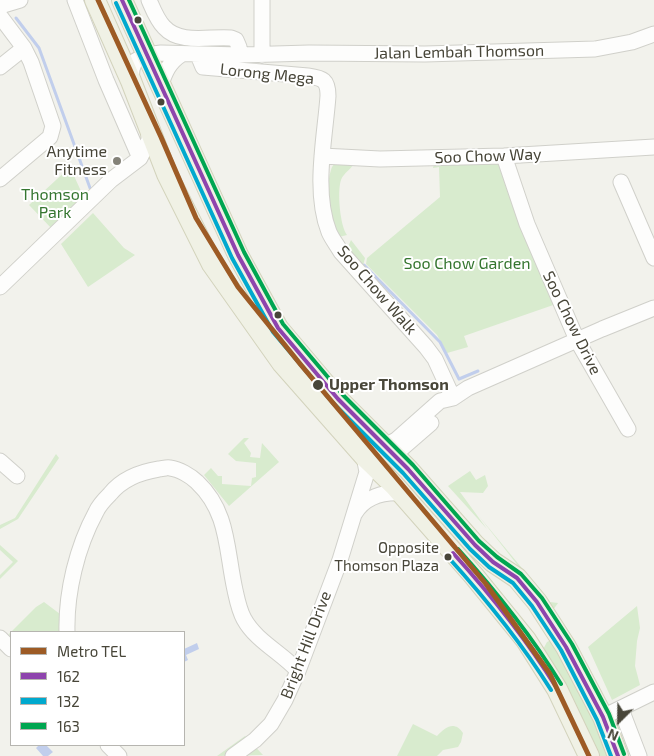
<!DOCTYPE html>
<html>
<head>
<meta charset="utf-8">
<style>
	body { margin:0 }
	#map { position:relative; width:654px; height:756px; overflow:hidden; background:#f2f2ec; font-family:"Exo 2",sans-serif }
	canvas { display:block }
	.legend { position:absolute; left:10px; top:631px; width:175px; height:115px; box-sizing:border-box; background:#fff; border:1px solid #b6b5b0; margin:0; padding:6px 9px; list-style:none; font-size:15px; color:#484639 }
	.legend li { display:flex; align-items:center; gap:10px; height:25px }
	.legend b { width:25px; border:1px solid #b6b5b0 }
	.north { position:absolute; left:594px; top:696px; width:50px; height:50px; -webkit-text-stroke:4px #fff; paint-order:stroke; rotate:203deg; font-size:14px; font-weight:700; line-height:20px; text-align:center; color:#484639 }
	.north::after { content:''; display:block; margin:auto; width:18px; height:22px; background:#484639; clip-path:polygon(50% 0,100% 100%,50% 72%,0 100%) }
</style>
</head>
<body>
<div id="map">
<canvas width="654" height="756"></canvas>
<ul class="legend">
<li><b style="height:6px;background:#9d5b25"></b>Metro TEL</li>
<li><b style="height:6px;background:#8e44ad"></b>162</li>
<li><b style="height:6px;background:#00a9ce"></b>132</li>
<li><b style="height:6px;background:#00a651"></b>163</li>
</ul>
<div class="north">N</div>
</div>
<script>
const context = document.querySelector('canvas').getContext('2d');
context.lineJoin = 'round';
function paint(path, color) {
  context.fillStyle = color;
  context.fill(path, 'evenodd');
}
function strokePath(path, color, width, dash) {
  context.strokeStyle = color;
  context.lineWidth = width;
  context.lineCap = dash ? 'butt' : 'round';
  context.setLineDash(dash || []);
  context.stroke(path);
}
function drawText(font, color, halo, rows, align = 'center') {
  context.font = font + ' "Exo 2",sans-serif';
  context.lineWidth = 4;
  context.setLineDash([]);
  context.textBaseline = 'middle';
  context.strokeStyle = halo;
  context.fillStyle = color;
  for (const [text, x, y, turn = 0] of rows) {
    context.save();
    context.translate(x, y);
    context.rotate((+turn || 0) * Math.PI / 180);
    context.textAlign = isNaN(turn) ? turn : align;
    if (halo) context.strokeText(text, 0, 0);
    context.fillText(text, 0, 0);
    context.restore();
  }
}
const green = new Path2D(`
	M503 156 559 303 464 336 468 347 447 353 437 335 366 264 367 258 440 197 439 167 433 168 435 158Z
	M340 157 357 158C353 169 343 173 341 180 337 191 340 226 347 235L339 237C331 217 324 191 331 170 332 165 337 161 340 157Z
	M70 167 85 200 53 230 29 205Z
	M93 213 124 248 135 255 88 287 61 244Z
	M351 240 365 258 363 266 347 249Z
	M244 438H249L244 443 251 453 250 457 260 458 262 443 279 462 229 506 204 475 211 468 218 476H222V484L251 486 252 478 256 477V463L236 461 228 454Z
	M56 454 59 458 18 519 0 529V525L15 518Z
	M470 471 476 480 485 475 488 486 483 493 460 492 487 529 448 486Z
	M478 515 550 602 558 603 553 610Z
	M0 545 18 561 0 579V575L13 562 0 550Z
	M44 602 64 617 65 632H11V640L9 634 36 607Z
	M637 606 640 628 637 641 635 666 640 685 612 700 588 647Z
	M555 638 618 756H589L541 653 547 642Z
	M413 724 437 736C445 728 454 720 463 733L461 742 458 747 443 750 437 756H397Z
	M245 736 263 755 217 756Z`);
const water = new Path2D(`
	M197 643 199 649 186 655 188 660 184 662V649Z
	M39 745H46L53 752 48 756H43L36 748Z`);
const stream = new Path2D(`
	M16 18 39 48 90 188
	M364 265 440 342 459 379 478 371`);
const minor = new Path2D(`
	M75 0 106 80 140 158
	M149 0C153 9 157 20 164 27 180 45 210 36 231 38L236 40 239 47 240 55
	M262 0V55
	M0 6 20 0
	M0 16 24 48 31 62 53 126 50 137 0 179
	M198 55 203 67 308 76C323 78 328 80 328 96 325 138 313 191 329 232 332 239 337 245 341 252L426 347 435 359 453 398
	M0 67 24 48
	M131 81 132 69 135 61 146 55 161 53 240 55 309 53 425 54 595 49 632 42 654 34
	M160 87C165 72 169 62 182 54
	M322 156 380 159 504 156 654 147
	M504 156 527 224 577 340 628 429
	M621 182 654 258
	M0 287 111 180 140 158 149 140V127
	M385 446 396 440 440 401 453 398 468 388 602 329 654 308
	M396 458 401 449 431 423
	M0 461 17 476
	M355 513C365 497 383 492 401 493
	M67 632C66 592 77 547 96 512 99 505 105 499 110 494 122 479 140 472 159 469 162 469 167 467 170 468 179 469 191 476 197 482 229 512 226 550 235 590 237 599 239 610 244 619 256 641 282 653 298 671
	M0 638 11 649
	M621 709 639 756
	M603 717 654 692
	M108 745 119 756
	M233 756 255 740 271 724 285 700 298 671 340 560 367 472 364 456`);
const major = new Path2D(`
	M95 0 131 81 167 174 212 264 282 363 364 456 394 485 474 576 526 640 557 689 589 756
	M122 0 238 255 278 328 338 399 408 469 475 545 493 562 517 578 537 602 566 647 603 717 618 756`);
const bus1 = new Path2D(`
	M122 0 238 255 278 328 338 399 408 469 475 545 493 562 517 578 537 602 566 647 603 717 618 756
	M453 553C491 595 526 639 556 687`);
const bus2 = new Path2D(`
	M116 3 232 258 273 332 333 403 403 473 470 549 489 567 513 583 532 606 561 650 597 720 611 756
	M448 557C486 599 521 642 551 690`);
const bus3 = new Path2D(`
	M129 0 244 252 283 324 343 395 413 465 479 541 497 557 521 574 542 598 572 644 609 714 624 754
	M458 549C496 591 531 635 561 684`);
const metro1 = new Path2D(`
	M98 0 161 137 196 218 238 287 301 365 486 584 550 674 589 756`);
const markers = [
	[138,20,4.5,"#484639"],
	[161,102,4.5,"#484639"],
	[117,161,5,"#848278"],
	[278,315,4.5,"#484639"],
	[318,385,6,"#484639"],
	[448,557,4.5,"#484639"]
];
const busNames = [
	["Opposite",439,548],
	["Thomson Plaza",439,566]
];
const streetNames = [
	["Jalan Lembah Thomson",459,52,-1],
	["Lorong Mega",267,74,6],
	["Soo Chow Way",488,156,-2],
	["Soo Chow Walk",377,290,49],
	["Soo Chow Drive",572,323,64],
	["Bright Hill Drive",306,645,-69]
];
const poiNames = [
	["Anytime",107,152],
	["Fitness",107,170]
];
const parkNames = [
	["Thomson",55,195],
	["Park",55,213],
	["Soo Chow Garden",467,264]
];
const stopNames = [
	["Upper Thomson",329,385]
];
paint(green, '#d8ebce');
paint(water, '#c1ceec');
strokePath(stream, '#c1ceec', 3);
strokePath(minor, '#d0d0ca', 17);
strokePath(major, '#d3d3bc', 22);
strokePath(minor, '#fdfdfc', 15);
strokePath(major, '#f0f1e5', 20);
strokePath(bus1, '#8e44ad', 4);
strokePath(bus2, '#00a9ce', 4);
strokePath(bus3, '#00a651', 4);
strokePath(metro1, '#9d5b25', 5);
for (const [x, y, r, color] of markers) {
  const dot = new Path2D();
  dot.arc(x, y, r, 0, 2 * Math.PI);
  context.fillStyle = color;
  context.fill(dot);
  strokePath(dot, '#fff', 2);
}
drawText('15px', '#484639', '#fff', busNames, 'right');
drawText('16px', '#484639', '#fff', streetNames);
drawText('16px', '#484639', '#fff', poiNames, 'right');
drawText('16px', '#357630', '#fff', parkNames);
drawText('bold 16px', '#484639', '#fff', stopNames, 'left');
</script>
</body>
</html>
